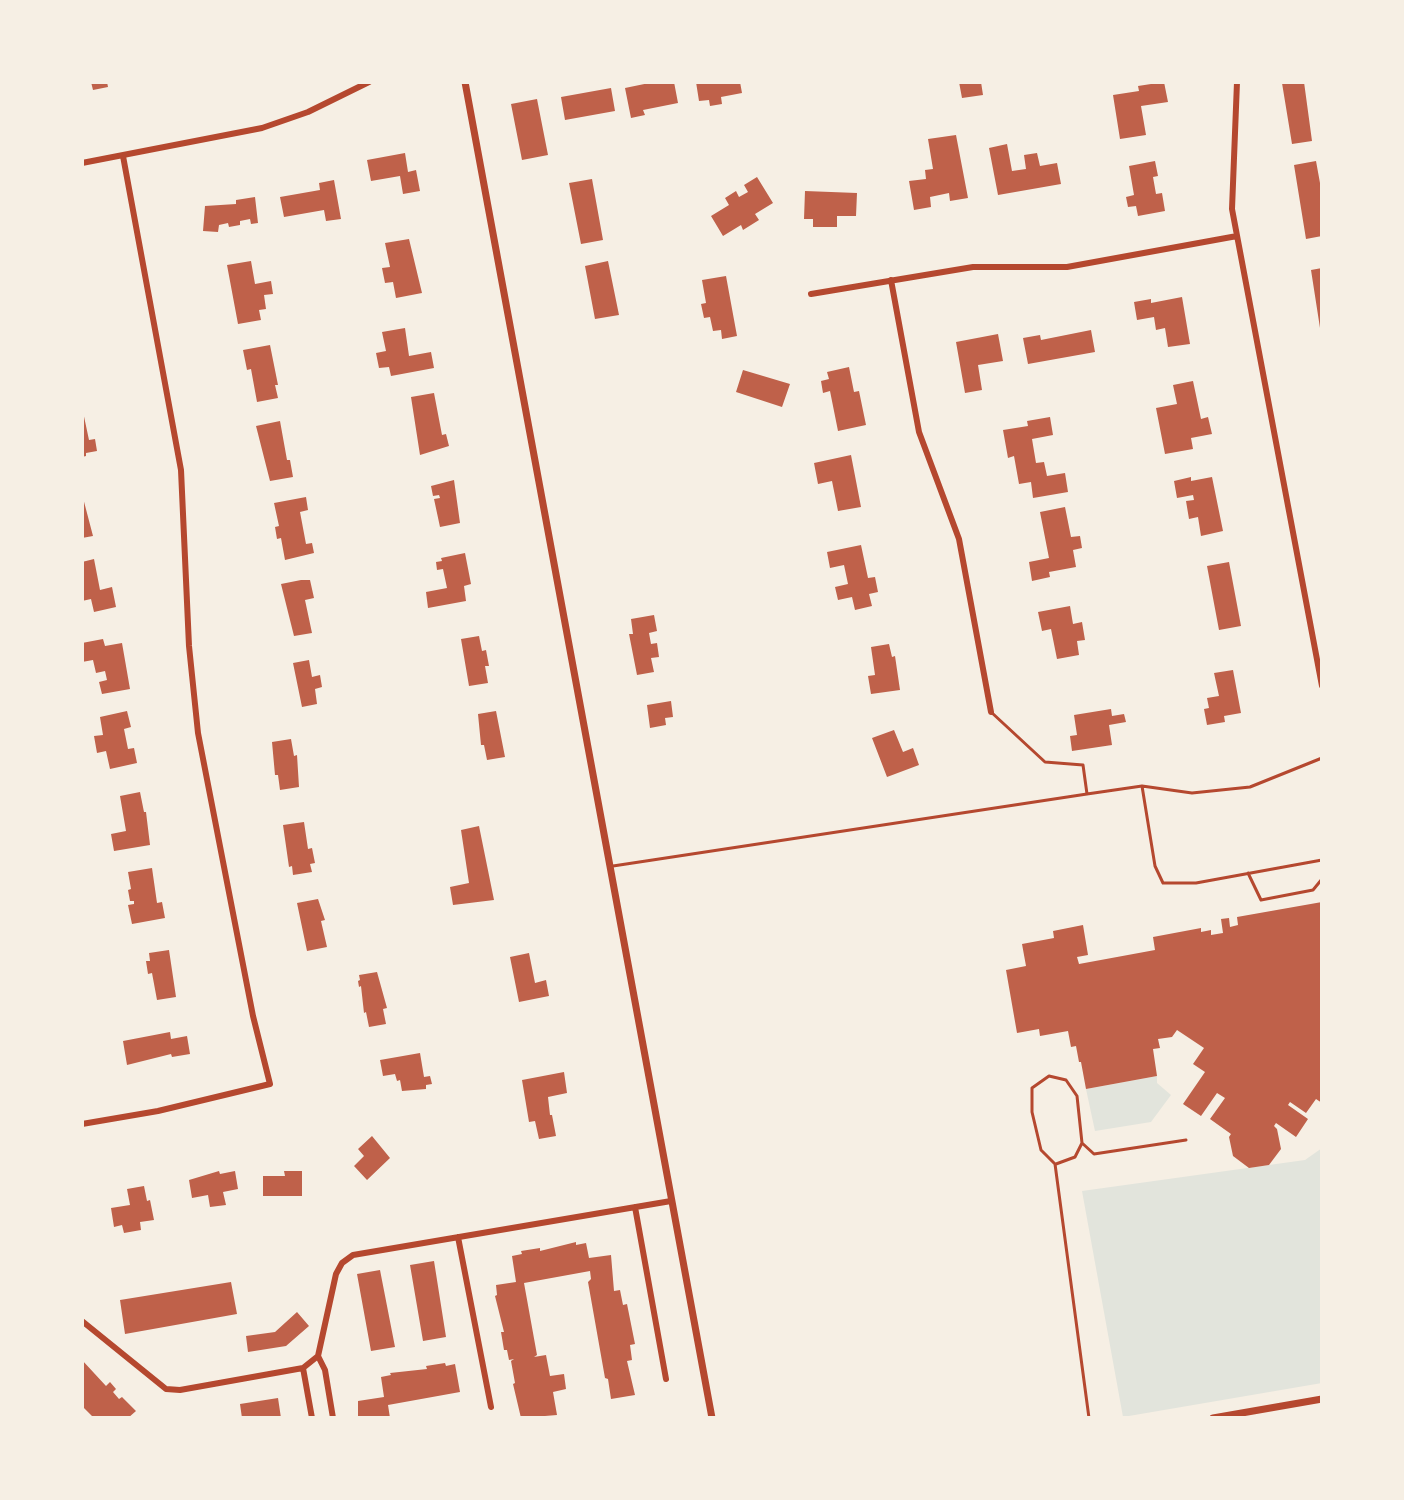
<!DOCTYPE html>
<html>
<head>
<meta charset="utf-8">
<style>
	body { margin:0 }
	#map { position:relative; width:1404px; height:1500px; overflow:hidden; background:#f6efe4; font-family:"Roboto Serif",serif }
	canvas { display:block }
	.frame { position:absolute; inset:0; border:84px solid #f6efe4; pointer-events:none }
</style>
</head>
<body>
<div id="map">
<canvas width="1404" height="1500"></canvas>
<div class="frame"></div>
</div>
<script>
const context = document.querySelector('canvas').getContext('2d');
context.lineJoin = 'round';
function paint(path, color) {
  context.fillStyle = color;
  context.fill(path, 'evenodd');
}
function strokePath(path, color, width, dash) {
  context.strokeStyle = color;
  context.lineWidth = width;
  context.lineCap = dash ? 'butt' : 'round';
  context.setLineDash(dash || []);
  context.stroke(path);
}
const green = new Path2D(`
	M1157 1076V1083L1171 1095 1151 1122 1095 1131 1086 1089Z
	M1322 1148V1383L1123 1417 1082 1191 1305 1160Z`);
const building = new Path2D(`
	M91 82H107L108 87 93 90Z
	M654 82H674L678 103 643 110 645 115 631 118 625 88Z
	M696 82H740L742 93 721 97 722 104 710 106 709 100 699 101Z
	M959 82H981L983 95 962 98Z
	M1164 82 1168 102 1141 106 1146 135 1120 139 1113 95 1139 91 1138 86Z
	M1289 82H1304L1312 141 1292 144 1282 83Z
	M611 88 615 111 565 120 561 97Z
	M537 99 548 155 522 160 511 104Z
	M956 135 968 198 950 201 949 193 930 197 931 207 914 210 909 181 926 179 925 170 933 169 928 139Z
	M1007 144 1012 171 1026 169 1024 155 1037 153 1040 166 1057 163 1061 184 998 195 989 148Z
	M405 153 408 172 416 170 420 191 403 194 400 176 371 181 367 160Z
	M1155 161 1158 176 1153 177 1156 194 1162 193 1165 211 1138 216 1136 206 1128 207 1126 197 1134 195 1129 166Z
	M1316 161 1322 194V236L1306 239 1294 165Z
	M757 177 773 203 755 214 759 220 743 230 741 225 723 236 711 216 729 205 725 198 736 191 739 197 748 192 744 185Z
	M592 179 603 240 581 244 569 183Z
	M334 180 341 219 326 221 324 210 284 217 280 197 320 190 319 183Z
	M805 191 857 193 856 216H837V227H813V219H804Z
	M255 197 258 223 251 224 250 219 240 221V225L229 227 228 223 219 225 218 232 203 231 205 206 236 204V200Z
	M409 239 422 293 396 298 393 282 385 283 382 268 390 267 385 243Z
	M251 261 255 284 271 281 273 294 264 295 266 309 259 310 261 320 238 324 227 265Z
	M608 261 619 315 595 319 585 266Z
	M1322 268V327L1320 328 1311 270Z
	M726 276 737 336 722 339 721 330 713 331 710 317 704 318 701 304 706 303 702 280Z
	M1182 297 1190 344 1168 347 1165 328 1156 330 1154 317 1137 320 1134 302 1151 299V303Z
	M405 328 409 356 431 352 434 368 391 376 389 367 379 368 376 353 386 351 382 332Z
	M1091 330 1095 352 1028 364 1023 338 1040 335 1041 340Z
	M998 334 1003 361 978 365 982 390 965 393 956 342Z
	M270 345 278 385H275L278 398 257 402 251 369 247 370 243 350Z
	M849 367 854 392 859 391 866 425 838 431 830 391 823 393 821 381 829 379 827 372Z
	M743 370 790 384 782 407 736 392Z
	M1193 381 1201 419 1208 417 1212 434 1191 438 1193 449 1165 454 1156 408 1177 404 1173 385Z
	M434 393 442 435 446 434 449 446 420 455 411 397Z
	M82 407 89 440 95 439 97 451 86 453V456L82 457Z
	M1050 417 1053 435 1032 439 1036 463 1044 462 1047 476 1065 473 1068 492 1033 498 1031 482 1019 484 1014 456 1008 458 1003 430 1028 426 1027 421Z
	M280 421 287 460H290L293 477 270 481 256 426Z
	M851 455 861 507 838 511 832 481 818 484 814 463Z
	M1191 477V481L1212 477 1223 531 1201 536 1198 517 1189 519 1186 501 1194 500 1193 495 1177 498 1174 481Z
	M454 480 460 523 440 527 434 499 440 498 439 495 433 496 431 486Z
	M82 494 93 536 82 538Z
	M306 497 308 510 300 512 306 544 312 543 314 553 285 560 281 538 277 539 275 527 279 526 274 503Z
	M1065 507 1071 537 1080 536 1082 548 1073 550 1076 567 1049 572 1050 577 1032 581 1029 562 1049 558 1040 512Z
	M861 545 868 578 875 577 878 592 869 594 872 606 855 610 852 597 838 600 835 587 848 584 844 565 830 568 827 552Z
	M465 553 471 584 464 586 466 601 428 608 426 592 447 588 443 569 437 570 436 562 442 561 441 558Z
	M94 559 100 590 112 587 116 607 94 612 91 599 82 601V562Z
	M1229 562 1241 626 1219 630 1207 566Z
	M301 580H310L314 598 305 600 312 633 294 636 281 584Z
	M1070 606 1073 624 1082 622 1085 640 1077 641 1079 655 1057 659 1051 629 1042 631 1038 612Z
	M654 615 657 631 649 633 651 644 657 643 659 657 651 658 654 672 637 675 629 634H633L631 619Z
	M479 636 482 651 486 650 489 666H485L488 683 469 686 461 639Z
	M103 639 105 646 122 643 130 689 102 694 99 682 107 680 105 671 96 673 93 660 82 662V643Z
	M889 644 892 657 895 656 900 690 871 694 868 676 875 675 871 647Z
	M309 660 312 677 320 675 322 687 315 689 317 704 302 707 293 663Z
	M1233 670 1241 713 1224 716 1225 722 1207 725 1204 709 1209 708 1207 698 1219 696 1214 673Z
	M671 701 673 717 665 718 666 725 650 728 647 705Z
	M1111 709 1112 716 1124 714 1126 722 1109 725 1112 745 1072 751 1070 736 1077 735 1074 715Z
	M127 711 131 727 124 729 128 749 134 748 137 763 110 769 106 751 97 753 94 736 103 735 100 717Z
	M496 711 505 757 487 760 484 745H481L478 714Z
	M894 730 903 752 913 748 919 765 887 777 872 738Z
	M291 739 294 756 297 755 299 787 280 790 278 775H275L272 742Z
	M140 792 144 812H146L150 845 114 851 111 834 126 831 120 796Z
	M304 822 308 849 312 848 315 863 310 864 312 872 293 875 292 866 289 867 283 825Z
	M479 826 494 900 453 905 450 887 469 883 461 830Z
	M152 868 157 903 162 902 165 918 132 924 128 905 134 904V901H130L128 890 131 889 128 872Z
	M318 899 325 920 321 921 327 947 307 951 297 903Z
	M1322 902V1103L1316 1099 1306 1113 1290 1102 1288 1105 1308 1119 1296 1137 1276 1123 1274 1126 1277 1129 1281 1149 1269 1165 1249 1168 1233 1156 1229 1137 1231 1134 1210 1119 1225 1098 1217 1093 1201 1116 1183 1104 1205 1072 1193 1064 1204 1048 1177 1030 1172 1037 1158 1039 1160 1048 1153 1049 1157 1076 1086 1089 1081 1062H1079L1076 1046 1071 1047 1068 1031 1040 1036 1039 1029 1017 1033 1006 970 1026 966 1022 944 1054 938 1053 931 1083 925 1088 955 1077 957 1079 964 1155 950 1153 937 1201 928V932L1211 930V935L1223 933 1221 919 1229 918 1230 927 1238 925 1237 917Z
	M169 950 176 997 157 1000 152 973 148 974 146 961H150L149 953Z
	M529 953 535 983 546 980 549 996 519 1002 510 957Z
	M377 972 387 1008 383 1009 386 1024 369 1027 366 1012 364 1013 361 986 359 987 358 981 360 980 359 975Z
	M170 1032 171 1039 187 1036 190 1054 172 1057 171 1054 127 1065 123 1041Z
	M420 1053 424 1077 430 1076 432 1084 426 1085V1089L402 1091 400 1080 397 1081 395 1074 383 1076 380 1060Z
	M564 1072 567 1093 548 1097 550 1115H552L556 1136 539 1139 535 1121 529 1122 522 1080Z
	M372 1136 390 1158 367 1180 354 1166 364 1156 358 1149Z
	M219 1171 220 1174 235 1171 238 1189 223 1192 226 1205 210 1207 208 1195 192 1198 189 1180Z
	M284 1171H302V1196H263V1176H285Z
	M144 1186 147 1201 150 1200 154 1220 140 1222 141 1230 124 1233 122 1225 114 1227 111 1208 130 1205 127 1189Z
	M576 1242V1245L586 1243 589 1258 611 1255 614 1291 620 1290 623 1305 627 1304 635 1344 630 1345 632 1360 627 1361 635 1395 611 1399 608 1379 605 1378 588 1282 591 1279 590 1271 524 1283 537 1355 534 1357 546 1355 550 1376 564 1374 566 1389 553 1392 557 1415 521 1418 513 1384 515 1383 511 1361 514 1359 509 1360 507 1350H504L501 1332H504L495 1296 497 1295 496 1285 516 1282 512 1256 522 1254 521 1251 540 1248V1251Z
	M434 1261 446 1337 423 1341 410 1265Z
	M380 1270 395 1347 371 1351 357 1274Z
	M231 1282 237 1314 125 1334 120 1300Z
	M297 1312 309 1326 286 1346 248 1352 246 1336 275 1332Z
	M82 1360 106 1386 110 1382 116 1389 113 1392 119 1399 122 1397 136 1411 128 1418H94L82 1406Z
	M445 1363 446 1366 455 1364 460 1392 388 1405 390 1418H358V1401L384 1397 381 1377 391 1375 390 1373 427 1369 426 1366Z
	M278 1398 281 1418H242L240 1404Z`);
const service = new Path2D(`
	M1142 786 1192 793 1250 787 1322 758
	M1087 794 1142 786 1155 866 1163 883H1196L1322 860
	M613 866 1087 794 1083 765 1045 762 991 712
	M1248 873 1261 900 1313 890 1322 879
	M1056 1164 1075 1157 1082 1143
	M1089 1418 1055 1164 1041 1150 1032 1112V1088L1049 1076 1066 1080 1077 1096 1082 1143 1094 1154 1186 1140`);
const minor = new Path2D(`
	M1237 82 1232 209 1322 686
	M82 163 262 128 308 112 369 82
	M891 280 919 432 959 539 991 712
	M811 294 973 267H1067L1237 236
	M82 1124 158 1111 270 1084 253 1016 198 733 189 646 181 470 123 156
	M635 1207 666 1379
	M458 1237 491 1407
	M82 1321 166 1389 180 1390 303 1368 318 1356 336 1274 342 1263 353 1255 671 1201
	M318 1356 325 1370 333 1418
	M303 1368 312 1418`);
const tertiary = new Path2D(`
	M465 82 712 1418
	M1213 1418 1322 1399`);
paint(green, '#e2e4dc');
paint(building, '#bf614a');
strokePath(service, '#b5482f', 3);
strokePath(minor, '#b5482f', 6);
strokePath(tertiary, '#b5482f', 7);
</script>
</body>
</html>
